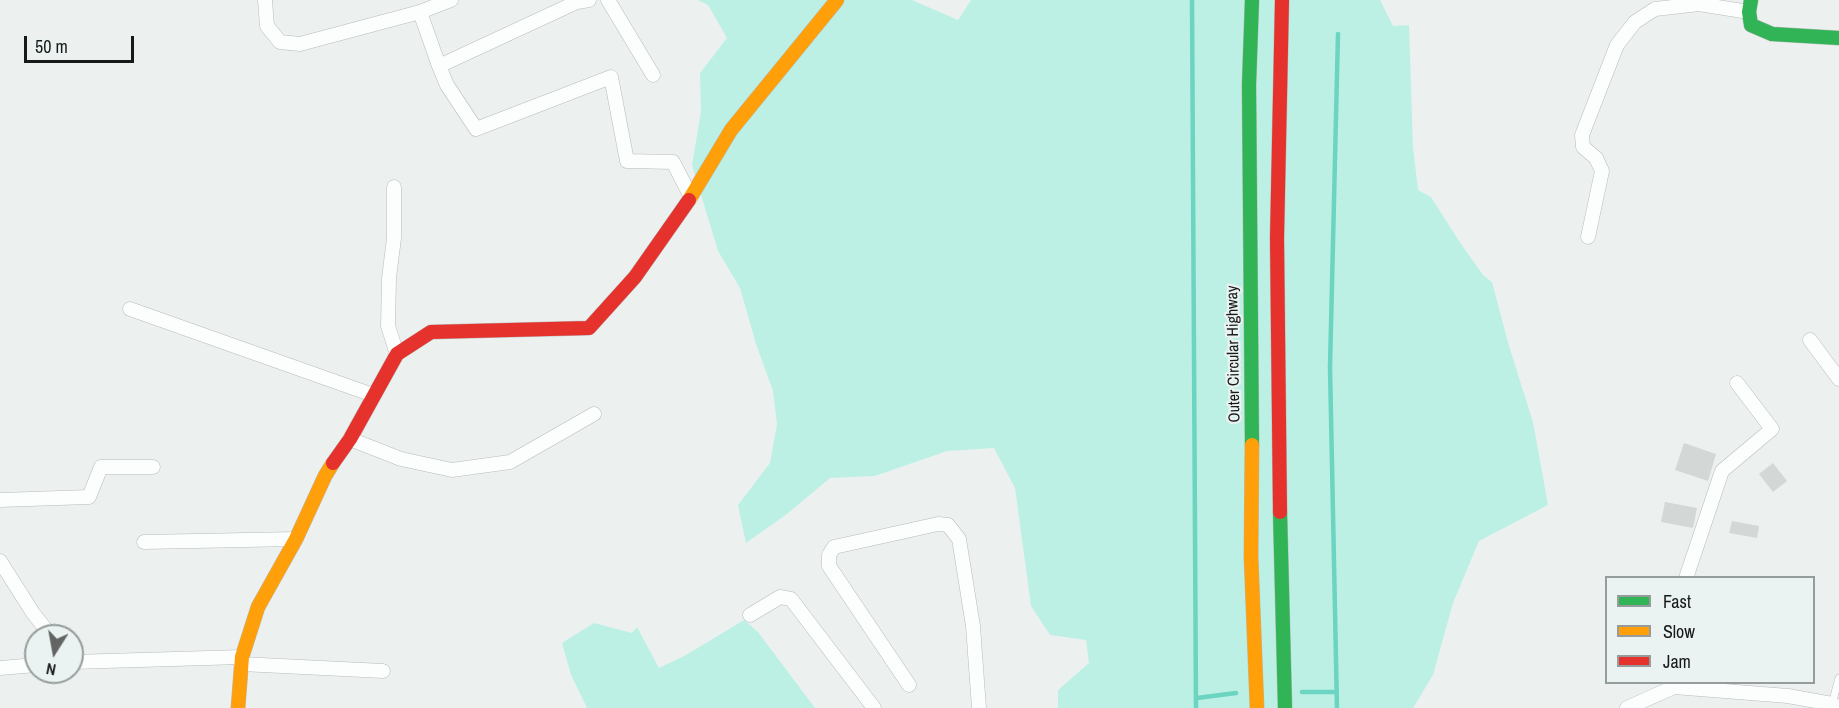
<!DOCTYPE html>
<html>
<head>
<meta charset="utf-8">
<style>
	body { margin:0 }
	#map { position:relative; width:1839px; height:708px; overflow:hidden; background:#ecf1f0; font-family:"Archivo Narrow",sans-serif }
	canvas { display:block }
	.legend { position:absolute; left:1605px; top:576px; width:210px; height:108px; box-sizing:border-box; background:#eaf3f1; border:2px solid #969c9b; margin:0; padding:8px 10px; list-style:none; font-size:18px; color:#171a19 }
	.legend li { display:flex; align-items:center; gap:12px; height:30px }
	.legend b { width:30px; border:2px solid #969c9b }
	.north { position:absolute; left:24px; top:624px; width:60px; height:60px; box-sizing:border-box; background:#eaf3f1; border:2px solid #969c9b; border-radius:50%; rotate:191deg; font-size:16px; font-weight:700; line-height:24px; text-align:center; color:#171a19 }
	.north::after { content:''; display:block; margin:auto; width:21px; height:27px; background:#626564; clip-path:polygon(50% 0,100% 100%,50% 72%,0 100%) }
	.scale { position:absolute; left:24px; top:36px; width:110px; height:27px; box-sizing:border-box; border:3px solid #171a19; border-top:0; padding-left:8px; font-size:18px; line-height:21px; white-space:nowrap; color:#171a19; -webkit-text-stroke:4px #eaf3f1; paint-order:stroke }
</style>
</head>
<body>
<div id="map">
<canvas width="1839" height="708"></canvas>
<ul class="legend">
<li><b style="height:8px;background:#30b455"></b>Fast</li>
<li><b style="height:8px;background:#ff9f0a"></b>Slow</li>
<li><b style="height:8px;background:#e5322d"></b>Jam</li>
</ul>
<div class="north">N</div>
<div class="scale">50 m</div>
</div>
<script>
const context = document.querySelector('canvas').getContext('2d');
context.lineJoin = 'round';
function paint(path, color) {
  context.fillStyle = color;
  context.fill(path, 'evenodd');
}
function strokePath(path, color, width, dash) {
  context.strokeStyle = color;
  context.lineWidth = width;
  context.lineCap = dash ? 'butt' : 'round';
  context.setLineDash(dash || []);
  context.stroke(path);
}
function drawText(font, color, halo, rows, align = 'center') {
  context.font = font + ' "Archivo Narrow",sans-serif';
  context.lineWidth = 4.5;
  context.setLineDash([]);
  context.textBaseline = 'middle';
  context.strokeStyle = halo;
  context.fillStyle = color;
  for (const [text, x, y, turn = 0] of rows) {
    context.save();
    context.translate(x, y);
    context.rotate((+turn || 0) * Math.PI / 180);
    context.textAlign = isNaN(turn) ? turn : align;
    if (halo) context.strokeText(text, 0, 0);
    context.fillText(text, 0, 0);
    context.restore();
  }
}
const green = new Path2D(`
	M698 0H912L958 20 971 0H1380L1393 26 1409 25 1413 147 1418 190 1431 197 1459 241 1483 275 1492 282 1509 346 1533 422 1548 505 1479 541 1453 603 1433 675 1413 708H1058V690L1089 663 1086 640 1050 635 1031 606 1015 488 994 448 947 451 875 476 830 478 787 514 746 543 738 505 770 463 777 424 773 391 756 344 740 288 718 251 692 165 701 112 700 73 727 38 708 5Z
	M744 620 758 632 815 708H587L571 675 562 643 594 623 632 633 637 627 659 668 686 655Z`);
const stream = new Path2D(`
	M1192 0 1196 708
	M1302 692H1337
	M1197 698 1236 693
	M1337 708 1330 367 1338 34`);
const building = new Path2D(`
	M1684 443 1716 454 1708 481 1675 470Z
	M1773 463 1787 481 1773 492 1759 474Z
	M1665 502 1697 508 1693 528 1661 522Z
	M1732 521 1759 526 1757 538 1729 533Z`);
const lane = new Path2D(`
	M1832 704 1839 678`);
const street = new Path2D(`
	M265 0 267 26 280 42 300 44 420 12 451 0
	M608 0 653 75
	M420 12 439 66 447 85 476 129 611 77 627 161 673 162 691 197
	M439 66 577 2 589 0
	M394 187V238L389 278 388 326 397 354
	M1588 237 1602 171 1596 158 1583 147 1582 135 1617 45 1635 22 1655 9 1699 4 1749 12
	M130 309 373 395
	M1810 340 1839 379
	M350 439 401 459 452 470 510 462 594 414
	M0 500 89 497 101 467H153
	M144 542 296 539
	M0 561 33 613 51 636
	M1686 578 1722 471 1772 429 1737 383
	M750 615 780 597 791 599 874 708
	M72 662 242 657
	M241 664 383 671
	M0 668 36 665
	M909 685 829 566V555L834 547 938 524 948 525 959 539 973 626 979 708
	M1627 708 1674 687 1788 696 1832 704 1839 707`);
const fast = new Path2D(`
	M1751 0 1749 12 1751 25 1772 34 1839 38
	M1252 445 1249 85 1252 0
	M1280 512 1285 708`);
const slow = new Path2D(`
	M689 200 731 130 837 0
	M1252 445 1251 556 1257 708
	M238 708 242 657 258 607 296 539 325 476 333 463`);
const jam = new Path2D(`
	M333 463 350 439 397 354 431 332 589 328 635 277 689 200
	M1280 512 1277 238 1282 0`);
const streetNames = [
	["Outer Circular Highway",1234,354,-91]
];
paint(green, '#bdf0e4');
strokePath(stream, '#6bd5c1', 4.5);
paint(building, '#d3d7d6');
strokePath(lane, '#b8bbba', 8);
strokePath(street, '#b8bbba', 15);
strokePath(fast, '#b8bbba', 15);
strokePath(slow, '#b8bbba', 15);
strokePath(jam, '#b8bbba', 15);
strokePath(lane, '#fcfdfd', 7);
strokePath(street, '#fcfdfd', 14);
strokePath(fast, '#30b455', 14);
strokePath(slow, '#ff9f0a', 14);
strokePath(jam, '#e5322d', 14);
drawText('16px', '#171a19', '#eaf3f1', streetNames);
</script>
</body>
</html>
